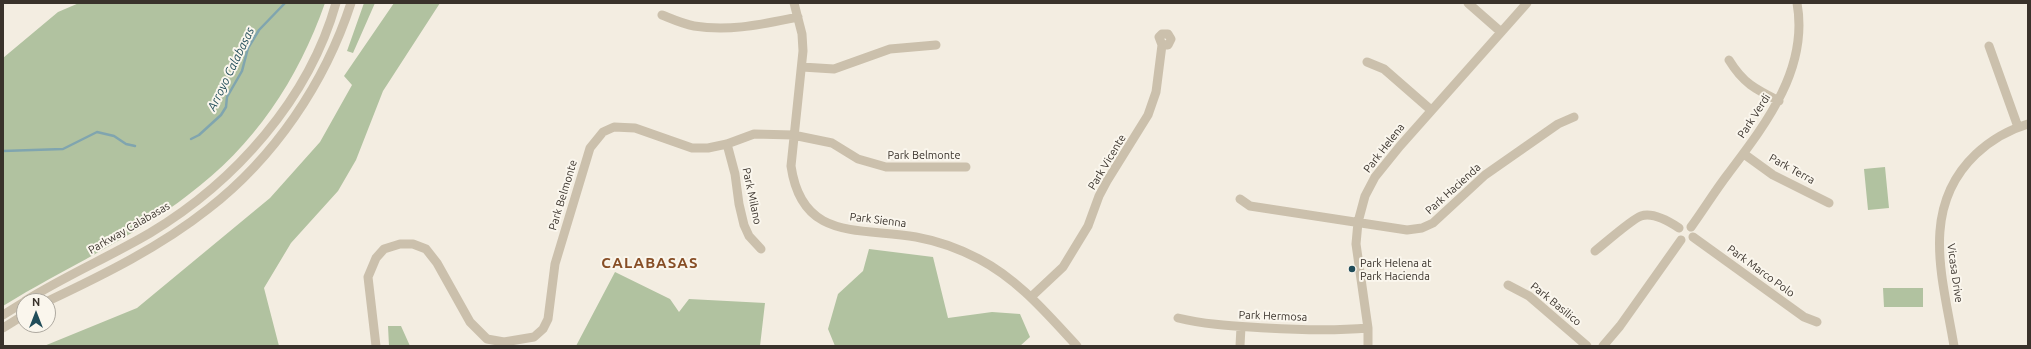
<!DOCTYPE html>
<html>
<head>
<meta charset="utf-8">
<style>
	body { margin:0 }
	#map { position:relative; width:2031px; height:349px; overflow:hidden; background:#f3ede1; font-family:Ubuntu,sans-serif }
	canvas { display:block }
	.frame { position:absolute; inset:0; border:4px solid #39322b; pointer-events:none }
	.north { position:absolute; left:16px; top:293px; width:40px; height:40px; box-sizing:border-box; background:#faf6ed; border:1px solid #ada89f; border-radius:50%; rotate:0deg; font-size:11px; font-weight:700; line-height:16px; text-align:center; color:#39322b }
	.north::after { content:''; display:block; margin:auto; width:14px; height:18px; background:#214d5a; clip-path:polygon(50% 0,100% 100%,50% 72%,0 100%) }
</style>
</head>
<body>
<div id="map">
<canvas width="2031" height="349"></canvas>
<div class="frame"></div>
<div class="north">N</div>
</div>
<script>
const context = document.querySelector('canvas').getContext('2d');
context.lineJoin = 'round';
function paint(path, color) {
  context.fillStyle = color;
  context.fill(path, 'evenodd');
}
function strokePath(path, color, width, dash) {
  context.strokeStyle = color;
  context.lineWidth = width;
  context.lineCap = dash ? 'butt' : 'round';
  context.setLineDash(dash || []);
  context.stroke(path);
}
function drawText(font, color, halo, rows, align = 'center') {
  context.font = font + ' Ubuntu,sans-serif';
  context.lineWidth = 4;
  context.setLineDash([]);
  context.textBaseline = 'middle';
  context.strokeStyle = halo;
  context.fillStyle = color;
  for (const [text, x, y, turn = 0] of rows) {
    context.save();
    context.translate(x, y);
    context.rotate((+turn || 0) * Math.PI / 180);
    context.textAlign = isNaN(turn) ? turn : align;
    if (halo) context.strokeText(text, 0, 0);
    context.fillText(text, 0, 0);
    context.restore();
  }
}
const green = new Path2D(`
	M79 3H325C298 80 254 146 188 195 133 238 63 269 3 306V58L58 12Z
	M364 3H375L353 53 347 51Z
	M394 3H440L383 91 356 160 338 191 291 243 264 288 279 346H44L137 308 270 198 320 142 352 85 344 76Z
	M1885 167 1889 208 1868 210 1864 169Z
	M869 249 933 257 948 318 992 312 1020 314 1030 337 1020 346H835L828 329 838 294 863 271Z
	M615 272 670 299 679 312 689 299 765 303 760 346H576Z
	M1883 288H1923V307H1884Z
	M388 326H401L410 346H389Z`);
const stream = new Path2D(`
	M191 139 199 135 221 115 226 107 227 97 242 71 248 48 259 30 285 3
	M3 151 63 149 97 132 114 136 126 144 135 146`);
const minor = new Path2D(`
	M794 3 802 34 803 51 791 166C802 242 860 227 916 237 938 241 960 249 979 259 1019 280 1047 314 1077 346
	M1468 3 1501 32
	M662 15C672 19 683 24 694 26 730 32 763 24 798 17
	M1989 46 2018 127
	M1729 60C1743 83 1755 89 1779 101
	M1367 62 1384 69 1431 110
	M802 67 834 69 890 49 936 45
	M727 144 735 174 739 204 744 225 749 236 761 249
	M1744 154 1773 175 1829 203
	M1240 199 1250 206 1407 230 1422 228 1433 223 1485 175 1558 124 1574 117
	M1691 227C1704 209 1715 191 1728 174 1765 125 1809 69 1797 3
	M1693 237 1804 317 1817 322
	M1595 251C1604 244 1632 219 1641 216 1653 212 1670 222 1679 228
	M1508 285 1529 296 1587 346
	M1031 297 1063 267 1088 226 1099 196 1107 181 1148 115 1156 92 1162 45 1159 37 1162 34H1168L1171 39 1168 45H1162
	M25 301C65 276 109 257 150 233 235 182 309 99 336 3
	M48 301C103 275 160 247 208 209 274 158 325 83 351 3
	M3 315 24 302
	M1178 318C1207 325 1236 326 1266 328 1300 330 1334 331 1368 328
	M3 328 24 315
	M376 346 368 277 376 258 384 249 400 244H413L426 249 437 263 470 322 487 339 504 342 534 337 543 329 548 319 555 264 590 148 603 132 614 127 635 128 692 148H708L727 144 754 134 793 135 832 143 858 159 886 167H966
	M1240 346 1241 327
	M1368 346V328L1356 244 1358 222 1365 196 1375 177 1400 146 1527 3
	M1603 346 1620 326 1681 240
	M1954 346C1943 279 1919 208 1976 154 1991 140 2008 130 2028 124`);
const markers = [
	[1352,269,4,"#214d5a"]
];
const streetNames = [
	["Park Verdi",1754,116,-57],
	["Park Helena",1384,148,-52],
	["Park Belmonte",924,155],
	["Park Vicente",1107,162,-59],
	["Park Terra",1792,169,29],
	["Park Hacienda",1453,189,-42],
	["Park Belmonte",563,195,-73],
	["Park Milano",752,196,78],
	["Park Sienna",878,220,7],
	["Parkway Calabasas",129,228,-30],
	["Park Marco Polo",1761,271,36],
	["Vicasa Drive",1955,273,82],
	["Park Basilico",1556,304,39],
	["Park Hermosa",1273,316,2]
];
const poiNames = [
	["Park Helena at",1360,263],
	["Park Hacienda",1360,276]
];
const waterNames = [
	["Arroyo Calabasas",231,69,-64]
];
const districtNames = [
	["CALABASAS",650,263]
];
paint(green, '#b1c2a0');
strokePath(stream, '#80a5af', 2.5);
strokePath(minor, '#cbc0ac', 9);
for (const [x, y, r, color] of markers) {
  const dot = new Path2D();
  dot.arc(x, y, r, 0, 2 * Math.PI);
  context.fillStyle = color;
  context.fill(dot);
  strokePath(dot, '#faf6ed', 1.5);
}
drawText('11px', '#39322b', '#faf6ed', streetNames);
drawText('11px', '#39322b', '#faf6ed', poiNames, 'left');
drawText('italic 12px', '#214d5a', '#faf6ed', waterNames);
context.letterSpacing = '1px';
drawText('bold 15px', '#874e26', '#faf6ed', districtNames);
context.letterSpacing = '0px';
</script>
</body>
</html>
